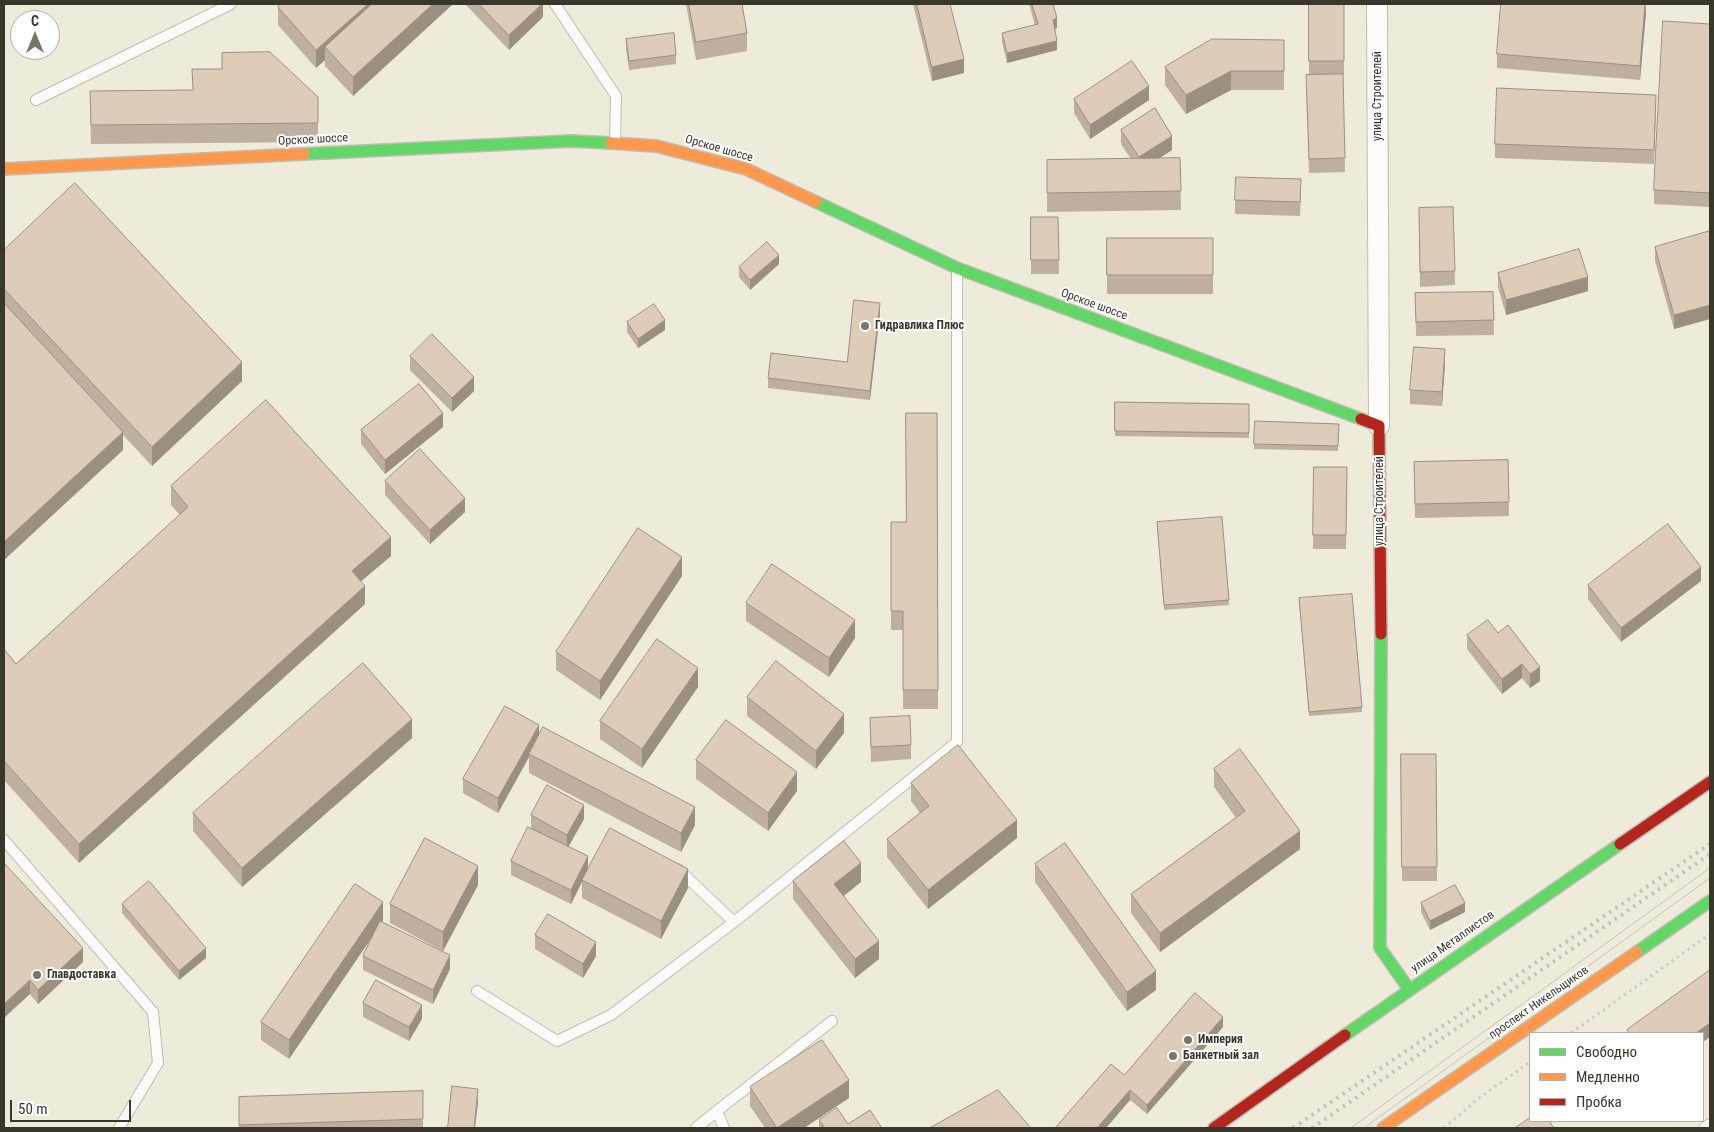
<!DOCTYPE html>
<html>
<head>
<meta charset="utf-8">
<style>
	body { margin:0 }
	#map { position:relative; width:1714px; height:1132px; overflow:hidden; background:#efebdb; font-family:"Roboto Condensed",sans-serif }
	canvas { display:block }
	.frame { position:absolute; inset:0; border:5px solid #39362b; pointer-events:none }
	.legend { position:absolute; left:1529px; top:1032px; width:175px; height:90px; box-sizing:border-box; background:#fff; border:1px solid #b0afaa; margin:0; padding:6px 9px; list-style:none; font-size:15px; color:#39362b }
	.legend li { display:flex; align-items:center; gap:10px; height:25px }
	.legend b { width:25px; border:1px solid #b0afaa }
	.north { position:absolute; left:10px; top:10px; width:50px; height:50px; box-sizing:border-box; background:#fff; border:1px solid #b0afaa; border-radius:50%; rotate:0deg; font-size:14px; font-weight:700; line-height:20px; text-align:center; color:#39362b }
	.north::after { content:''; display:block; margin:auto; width:18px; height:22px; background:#797569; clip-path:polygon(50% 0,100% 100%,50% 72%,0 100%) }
	.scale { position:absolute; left:10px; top:1100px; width:121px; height:22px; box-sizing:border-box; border:2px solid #39362b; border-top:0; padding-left:6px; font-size:15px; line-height:18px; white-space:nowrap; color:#39362b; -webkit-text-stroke:4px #fff; paint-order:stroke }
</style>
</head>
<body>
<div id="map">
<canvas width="1714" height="1132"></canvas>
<div class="frame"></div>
<ul class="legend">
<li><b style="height:6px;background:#63d668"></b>Свободно</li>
<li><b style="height:6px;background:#ff974d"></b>Медленно</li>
<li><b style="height:6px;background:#b3261e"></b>Пробка</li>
</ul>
<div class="north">С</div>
<div class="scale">50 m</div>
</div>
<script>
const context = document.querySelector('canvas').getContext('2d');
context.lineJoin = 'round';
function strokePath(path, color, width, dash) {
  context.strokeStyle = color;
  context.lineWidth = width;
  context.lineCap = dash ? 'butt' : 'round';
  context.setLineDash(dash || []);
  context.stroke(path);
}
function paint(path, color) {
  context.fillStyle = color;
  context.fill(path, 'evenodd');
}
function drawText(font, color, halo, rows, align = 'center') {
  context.font = font + ' "Roboto Condensed",sans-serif';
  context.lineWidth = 4;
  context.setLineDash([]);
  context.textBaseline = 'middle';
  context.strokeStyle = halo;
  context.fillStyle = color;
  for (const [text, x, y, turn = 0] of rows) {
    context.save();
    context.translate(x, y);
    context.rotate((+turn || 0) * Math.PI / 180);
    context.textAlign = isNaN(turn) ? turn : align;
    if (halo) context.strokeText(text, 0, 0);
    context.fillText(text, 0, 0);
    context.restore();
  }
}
const path = new Path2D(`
	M1571 1033 1710 934
	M1444 1128 1479 1098 1530 1062`);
const lane = new Path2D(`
	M555 4 616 96 615 143
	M36 100 231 4
	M4 840 153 1012 158 1063 119 1128
	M678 869 734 922
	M477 991 557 1041 611 1015 734 922 957 742V269
	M696 1128 717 1111
	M724 1128 717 1111 832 1021
	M1704 1128 1710 1124`);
const street = new Path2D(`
	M1377 4 1379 426`);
const fast = new Path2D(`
	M304 154 571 141 611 143
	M816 202 957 268 1361 419
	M1381 634 1380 948 1409 989
	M1637 952 1710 901
	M1345 1035 1620 844`);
const slow = new Path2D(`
	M611 143 656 146 746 169 816 202
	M4 169 304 154
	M1383 1128 1637 952`);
const jam = new Path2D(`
	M1361 419 1379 426 1381 634
	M1620 844 1710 782
	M1214 1128 1345 1035`);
const tram = new Path2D(`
	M1351 1128 1710 868
	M1364 1128 1710 878`);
const rail = new Path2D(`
	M1293 1128 1710 844
	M1312 1128 1710 854`);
const wall = new Path2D(`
	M281 4H453L353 96 325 66V60L316 68 278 25V7Z
	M465 4H543V17L509 50Z
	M686 4H742L747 33V51L696 60Z
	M913 4H950L964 73 932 81Z
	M1029 4H1053L1057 28 1055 29 1057 50 1007 63 1002 42V33L1035 25Z
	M1309 4H1344V75H1343L1345 172 1309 173 1306 75H1309Z
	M1646 4V13L1640 80 1497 68V54Z
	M1710 24V207L1654 204V190Z
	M626 39 676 55V64L629 70 626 48Z
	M1284 40V90H1231L1186 114 1165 85V67Z
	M90 91 318 97V142L91 144Z
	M1074 99 1149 100 1090 139 1074 113Z
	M1656 109 1654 164 1495 158V144Z
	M1121 130 1172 150 1158 159 1180 158 1181 210 1047 212V160L1131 159 1121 144Z
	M1301 193 1300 216 1235 214V200Z
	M1453 207 1455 285 1420 287 1419 208Z
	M1031 217H1058L1059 274H1031Z
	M1710 231V319L1674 329 1655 261V247Z
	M1107 238H1213V294H1107Z
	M4 250 242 381 152 466 123 435V450L4 560Z
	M779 264 750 290 739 277V267Z
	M1498 273 1588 291 1506 315 1498 287Z
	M1493 292 1494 335 1416 336 1415 294Z
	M880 312 870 400 768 388V378L847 362Z
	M627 322 665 330 638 348 627 332Z
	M410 356 474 391 452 412 410 370Z
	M1445 363 1442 406 1410 404V390Z
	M1115 402 1249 404V438L1115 436Z
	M937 413 938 709H903V630H891V522H906Z
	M1255 421 1339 424 1338 451 1254 449Z
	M443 427 385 474 361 444V430Z
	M1508 460 1509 516 1415 518 1414 462Z
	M1314 467H1347L1346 549H1313Z
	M385 481 465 512 430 544 385 495Z
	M171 486 391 556 361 581 365 604 79 863 4 780V649L16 664 180 515 171 505Z
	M1157 522 1229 600V605L1164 610Z
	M682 576 600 700 556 670V652Z
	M1701 581 1621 642 1588 599V585Z
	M1299 598 1362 707V712L1309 716Z
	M746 603 855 638 829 677 746 621Z
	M1498 633 1540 681 1530 688 1522 678 1502 694 1467 649V635Z
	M698 687 642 768 600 739V721Z
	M747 697 844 733 816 769 747 716Z
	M870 718 911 745V759L871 762Z
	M539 735 695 825 681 852 529 773V757L498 813 463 793V779Z
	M412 738 242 887 193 831V813Z
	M1401 754H1436L1437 881H1402Z
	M696 760 797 791 768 831 696 779Z
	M1214 769 1300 849 1160 952 1131 913V894L1236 818 1214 787Z
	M911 783 1017 838 928 909 887 857V839L920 813 911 801Z
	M531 815 584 819 568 847 588 870 688 888 661 939 582 898V881L571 904 511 875V861L531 828Z
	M4 863 83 962 38 1004 30 994Z
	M1035 864 1156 990 1127 1011 1035 882Z
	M793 881 861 882 844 896 879 959 855 978 793 899Z
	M478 885 443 951 390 923V904Z
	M1421 903 1465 912 1430 930 1421 912Z
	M122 904 206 958 179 980 122 913Z
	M383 921 382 922 450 969 433 1004 363 970V956L371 938 289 1059 261 1040V1022Z
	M535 935 596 956 583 978 535 949Z
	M363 1003 422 1019 409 1041 363 1017Z
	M1223 1027 1147 1114 1130 1100 1106 1128H1055L1124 1075Z
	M750 1087 849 1098 804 1128H765L750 1106Z
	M423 1091V1128H239V1097Z
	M819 1120 848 1124 882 1128H819Z`);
const shadedWall = new Path2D(`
	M368 4H389L325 47V60L316 68V50Z
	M433 4H453L353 96V77Z
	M542 4H543V17L509 50V35Z
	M1645 4 1646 13 1640 80V66Z
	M1057 18V28L1053 30V20Z
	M1057 41V50L1007 63V53Z
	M964 59V73L932 81V67Z
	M1231 71V90L1186 114V95Z
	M1149 86V100L1090 139V125Z
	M1172 136V150L1139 171V157Z
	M779 255V264L750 290V280Z
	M1588 277V291L1506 315V300Z
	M880 303V312L870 400V391Z
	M1710 305V319L1674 329V315Z
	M665 320V330L638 348V339Z
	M1445 349V363L1442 406V392Z
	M242 362V381L152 466V447Z
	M474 377V391L452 412V398Z
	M443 413V427L385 474V460Z
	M123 432V450L4 560V542Z
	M465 498V512L430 544V530Z
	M391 537V556L352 589V571Z
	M682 557V576L600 700V681Z
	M1701 567V581L1621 642V628Z
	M365 586V604L79 863V844Z
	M855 620V638L829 677V658Z
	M1522 664V678L1502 694V679Z
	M1540 667V681L1530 688V674Z
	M698 668V687L642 768V749Z
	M844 714V733L816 769V751Z
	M412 719V738L242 887V868Z
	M539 725V739L529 754V757L498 813V798Z
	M797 772V791L768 831V813Z
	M584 805V819L567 849V835Z
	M695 807V825L681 852V833Z
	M1017 820V838L928 909V890Z
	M1300 831V849L1160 952V933Z
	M588 856V870L571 904V890Z
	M861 863V882L834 903V884Z
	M478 866V885L443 951V932Z
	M688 869V888L661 939V921Z
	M383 902V921L289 1059V1040Z
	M1465 903V912L1430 930V921Z
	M879 941V959L855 978V959Z
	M596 942V956L583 978V964Z
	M83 948V962L38 1004V990Z
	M206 948V958L179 980V971Z
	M450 955V969L433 1004V990Z
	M1156 971V990L1127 1011V992Z
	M30 980V994L4 1018V1004Z
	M422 1005V1019L409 1041V1027Z
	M1223 1017V1027L1147 1114V1105Z
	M1710 1023V1037L1703 1042V1033H1696Z
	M849 1080V1098L804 1128H777Z
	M478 1089V1103L475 1128H474Z
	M1130 1090V1100L1106 1128H1097Z`);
const building = new Path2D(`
	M281 4H368L316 50 278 7Z
	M372 4H433L353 77 325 47Z
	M479 4H542L509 35Z
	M689 4H742L747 33 696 42Z
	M917 4H950L964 59 932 67Z
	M1032 4H1053L1057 18 1053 20 1057 41 1007 53 1002 33 1038 24Z
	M1309 4H1344V61H1309Z
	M1501 4H1645L1640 66 1497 54Z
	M1663 21 1710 24V193L1654 190Z
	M674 33 676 55 629 61 626 39Z
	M1212 39 1284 40V71H1231L1186 95 1165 67Z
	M270 52 318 97V123L91 125 90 91 193 90 192 69H222V53Z
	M1132 61 1149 86 1090 125 1074 99Z
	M1343 74 1345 158 1309 159 1306 75Z
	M1497 88 1656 95 1654 150 1495 144Z
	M1155 108 1172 136 1139 157 1121 130Z
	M1180 158 1181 191 1047 193V160Z
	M1236 177 1301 179 1300 202 1235 200Z
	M75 183 242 362 152 447 4 289V250Z
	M1453 207 1455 271 1420 272 1419 208Z
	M1031 217H1058L1059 260H1031Z
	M1710 231V305L1674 315 1655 247Z
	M1107 238H1213V275H1107Z
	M767 242 779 255 750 280 739 267Z
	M1579 249 1588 277 1506 300 1498 273Z
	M1493 292 1494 320 1416 322 1415 293Z
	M854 300 880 303 870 391 768 378 771 353 847 362Z
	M4 303 123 432 4 542Z
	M654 304 665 320 638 339 627 322Z
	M432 334 474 377 452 398 410 356Z
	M1414 347 1445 349 1442 392 1410 390Z
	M419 384 443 413 385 460 361 430Z
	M266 400 391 537 352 571 365 586 79 844 4 761V649L16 664 188 507 171 486Z
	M1115 402 1249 404V433L1115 431Z
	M906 413H937L938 690H903V611H891V522H906Z
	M1255 421 1339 424 1338 446 1254 444Z
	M420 449 465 498 430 530 385 481Z
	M1508 460 1509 502 1415 504 1414 462Z
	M1314 467H1347L1346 535H1313Z
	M1222 517 1229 600 1164 605 1157 522Z
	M1668 524 1701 567 1621 628 1588 585Z
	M638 528 682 557 600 681 556 652Z
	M772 564 855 620 829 658 746 603Z
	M1352 594 1362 707 1309 712 1299 598Z
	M1488 620 1498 633 1508 625 1540 667 1530 674 1522 664 1502 679 1467 635Z
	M657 639 698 668 642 749 600 721Z
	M776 661 844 714 816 751 747 697Z
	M363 663 412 719 242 868 193 813Z
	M505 706 539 725 498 798 463 779Z
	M910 716 911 745 871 747 870 718Z
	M726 720 797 772 768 813 696 760Z
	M543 727 695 807 681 833 529 754Z
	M958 745 1017 820 928 890 887 839 929 806 911 783Z
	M1240 749 1300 831 1160 933 1131 894 1245 811 1214 769Z
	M1401 754H1436L1437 867H1402Z
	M547 785 584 805 567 835 531 815Z
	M528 827 588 856 571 890 511 861Z
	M610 828 688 869 661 921 582 880Z
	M425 838 478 866 443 932 390 904Z
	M844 841 861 863 834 884 879 941 855 959 793 881Z
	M1065 843 1156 971 1127 992 1035 864Z
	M4 863 83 948 38 990 30 980 4 1004Z
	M149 881 206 948 179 971 122 904Z
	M355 884 383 902 289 1040 261 1022Z
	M1455 885 1465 903 1430 921 1421 903Z
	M548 914 596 942 583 964 535 935Z
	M380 921 450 955 433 990 363 956Z
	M1710 970V1023L1696 1033H1629L1627 1030Z
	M376 980 422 1005 409 1027 363 1003Z
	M1195 993 1223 1017 1147 1105 1130 1090 1097 1128H1055L1111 1064 1124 1075Z
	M822 1040 849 1080 777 1128 750 1087Z
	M452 1086 478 1089 474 1128H448Z
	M998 1090 1031 1128H930Z
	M423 1091V1119L239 1125V1097Z
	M837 1108 848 1124 870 1110 882 1128H825L819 1120Z
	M1530 1118V1121H1549L1554 1128H1515Z`);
const markers = [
	[865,326,5,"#797569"],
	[37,975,5,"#797569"],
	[1188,1040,5,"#797569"],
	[1173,1056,5,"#797569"]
];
const streetNames = [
	["улица Строителей",1378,96,-90],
	["Орское шоссе",313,140,-3],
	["Орское шоссе",719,149,16],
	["Орское шоссе",1094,305,20],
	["улица Строителей",1380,501,-90],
	["улица Металлистов",1453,942,-35],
	["проспект Никельщиков",1539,1003,-35]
];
const poiNames = [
	["Гидравлика Плюс",875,326],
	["Главдоставка",47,975],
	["Империя",1198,1040],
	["Банкетный зал",1183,1056]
];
strokePath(lane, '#bfbcb0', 12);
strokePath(street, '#bfbcb0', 22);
strokePath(fast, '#bfbcb0', 14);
strokePath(slow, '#bfbcb0', 14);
strokePath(jam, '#bfbcb0', 14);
strokePath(path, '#cecdc7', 3, [2.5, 4]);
strokePath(lane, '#fdfcfa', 10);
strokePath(street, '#fdfcfa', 20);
strokePath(fast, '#63d668', 11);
strokePath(slow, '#ff974d', 11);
strokePath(jam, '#b3261e', 11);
strokePath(tram, '#c4c2be', 1);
strokePath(rail, '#c4c2be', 4, [2.5, 5]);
paint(wall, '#beafa0');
paint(shadedWall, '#9b8f82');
paint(building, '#ddccba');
strokePath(building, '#9b8f82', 1);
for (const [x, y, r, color] of markers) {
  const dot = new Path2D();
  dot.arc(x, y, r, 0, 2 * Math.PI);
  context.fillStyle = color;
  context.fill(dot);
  strokePath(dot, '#fff', 2);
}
drawText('12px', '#39362b', '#fff', streetNames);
drawText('bold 12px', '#39362b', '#fff', poiNames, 'left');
</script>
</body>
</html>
